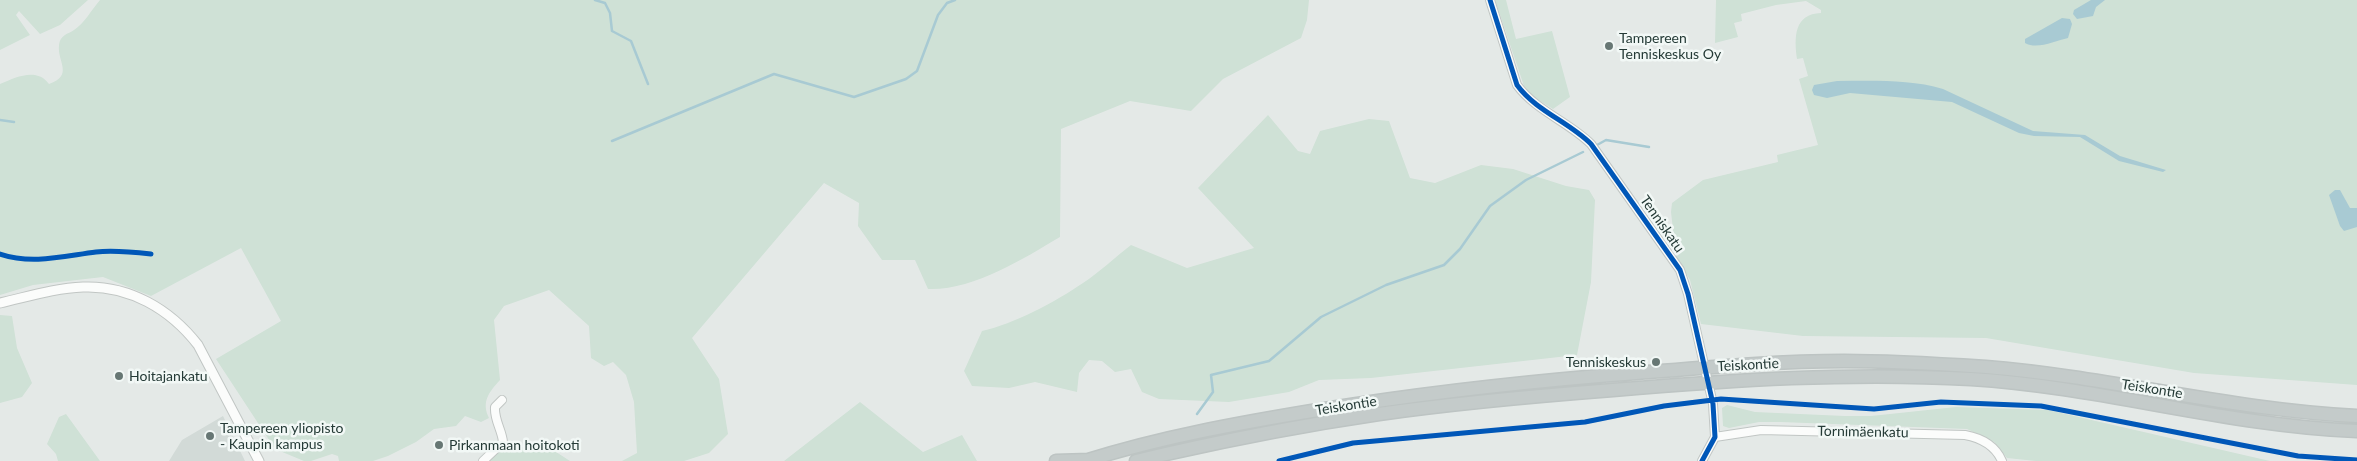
<!DOCTYPE html>
<html>
<head>
<meta charset="utf-8">
<style>
	body { margin:0 }
	canvas { display:block; background:#e4e9e7 }
</style>
</head>
<body>
<canvas width="2357" height="461"></canvas>
<script>
const context = document.querySelector('canvas').getContext('2d');
context.lineJoin = 'round';
function paint(path, color) {
  context.fillStyle = color;
  context.fill(path, 'evenodd');
}
function strokePath(path, color, width, dash) {
  context.strokeStyle = color;
  context.lineWidth = width;
  context.lineCap = dash ? 'butt' : 'round';
  context.setLineDash(dash || []);
  context.stroke(path);
}
function drawText(font, color, halo, rows, align = 'center') {
  context.font = font + ' Lato,sans-serif';
  context.lineWidth = 5;
  context.setLineDash([]);
  context.textBaseline = 'middle';
  context.strokeStyle = halo;
  context.fillStyle = color;
  for (const [text, x, y, turn = 0] of rows) {
    context.save();
    context.translate(x, y);
    context.rotate((+turn || 0) * Math.PI / 180);
    context.textAlign = isNaN(turn) ? turn : align;
    if (halo) context.strokeText(text, 0, 0);
    context.fillText(text, 0, 0);
    context.restore();
  }
}
const built = new Path2D(`
	M223 416 245 461H169L182 440Z`);
const green = new Path2D(`
	M0 0H88L60 25 40 34 19 11 16 15 30 35 0 50Z
	M100 0H1309L1307 20 1301 38 1223 79 1191 111 1130 101 1061 129 1060 237C1023 259 972 291 928 289L915 260H882L858 226 859 203 824 183 692 338 719 379 728 434 709 453 684 461H622L637 453 634 402 626 375 613 362 604 366 591 358 589 326 549 290 504 306 494 320 500 380C489 392 481 402 489 418L481 422 465 416 456 426 434 429 416 442 388 456 373 461H339L338 456 332 454 311 461H304L275 449 216 359 281 321 241 248 151 296 103 277 33 285 0 295V84C16 77 37 67 49 84 74 75 57 62 59 45 60 35 68 34 74 30 84 24 92 9 100 0Z
	M1495 0H1506L1516 39 1552 31 1570 97 1553 109 1532 96 1524 86Z
	M1716 0H2357V385L2194 373 1986 338 1803 336 1701 324 1690 280 1676 256 1671 212 1672 203 1703 180 1778 162 1777 155 1818 145 1799 79 1808 76 1803 58 1797 59C1794 37 1794 14 1821 13V10L1806 1 1776 5 1741 14 1742 21 1734 23 1738 37 1715 43Z
	M1268 115 1298 151 1310 154 1320 131 1369 119 1389 121 1410 178 1435 183 1481 165 1513 169 1566 186 1589 190 1595 200 1591 282 1577 355 1371 378 1319 380 1289 392 1229 402 1159 399 1142 392 1131 369 1115 372 1102 361 1089 360 1079 373 1077 392 1035 382 1009 388 972 386 964 371 982 331C1014 324 1055 302 1083 283 1100 272 1115 257 1131 245L1187 268 1254 248 1198 188Z
	M0 315 12 316 17 348 32 383 22 397 0 403Z
	M860 402 923 452 962 435 977 461H784Z
	M1727 405 1755 412 1845 416H1871L1956 407 2048 410 2270 461H2036L2007 458 1994 442 1967 429 1780 422H1759L1729 428 1723 426 1722 408Z
	M66 414 100 461H58L56 454 47 444 59 417Z
	M503 446 553 450 570 461H489Z`);
const water = new Path2D(`
	M2091 0H2105L2096 7 2093 16 2077 19 2073 14 2074 10Z
	M2062 18 2070 19 2072 24 2068 38C2055 41 2037 50 2025 43V39Z
	M1837 81C1872 81 1909 79 1943 89L2033 131 2085 135 2120 156 2166 170 2163 172 2119 161 2080 137 2034 136 2019 133 1952 102 1850 93 1827 98 1814 95 1812 90 1814 85Z
	M2335 190H2340L2350 208H2357V227L2344 231 2340 226 2329 195Z`);
const stream = new Path2D(`
	M595 0 605 3 610 13 612 31 631 41 648 84
	M0 120 14 122
	M612 141 774 74 854 97 906 79 917 71 938 15 947 3 955 0
	M1597 145 1606 140 1649 147
	M1197 414 1213 392 1211 375 1269 361 1321 317 1386 285 1444 265 1460 249 1490 206 1526 180 1583 152`);
const minor = new Path2D(`
	M1490 0 1517 85C1536 111 1569 122 1591 144L1680 270 1688 294 1713 404 1715 437 1702 461
	M1715 437 1761 430 1965 435C1981 438 1995 445 2002 461
	M483 461 503 442C502 430 494 420 495 407L502 400`);
const tertiary = new Path2D(`
	M0 303C27 297 55 288 83 287 129 285 170 309 198 345L259 461`);
const trunk = new Path2D(`
	M1056 461 1089 460
	M1085 461C1161 437 1239 423 1318 410 1411 395 1505 384 1599 376 1681 370 1763 361 1844 361 1891 361 1939 364 1986 367 2110 377 2232 410 2357 416
	M1136 461C1216 442 1297 426 1379 414 1456 403 1535 396 1613 390 1732 380 1851 372 1971 379 2101 387 2227 426 2357 431`);
const cycleway = new Path2D(`
	M1490 0 1517 85C1536 111 1569 122 1591 144L1680 270 1688 294 1713 404 1715 437 1702 461
	M0 254C32 265 64 256 96 252 113 250 133 252 151 254
	M1279 461 1353 443 1585 422 1664 406 1721 399 1874 409 1941 402 2041 406 2298 456 2357 460`);
const markers = [
	[1609,46,5,"#677774"],
	[1656,362,5,"#677774"],
	[119,376,5,"#677774"],
	[210,436,5,"#677774"],
	[439,445,5,"#677774"]
];
const poiNames = [
	["Tampereen",1619,38],
	["Tenniskeskus Oy",1619,54],
	["Tenniskeskus",1646,362,"right"],
	["Hoitajankatu",129,376],
	["Tampereen yliopisto",220,428],
	["- Kaupin kampus",220,444],
	["Pirkanmaan hoitokoti",449,445]
];
const streetNames = [
	["Tenniskatu",1662,224,55],
	["Teiskontie",1748,365,-3],
	["Teiskontie",2152,389,9],
	["Teiskontie",1346,406,-9],
	["Tornimäenkatu",1863,432,1]
];
paint(built, '#d2dad7');
paint(green, '#cfe1d6');
paint(water, '#a8cad3');
strokePath(stream, '#a8cad3', 2.5);
strokePath(minor, '#c1c6c4', 10);
strokePath(tertiary, '#c1c6c4', 11);
strokePath(trunk, '#bdc4c3', 15);
strokePath(minor, '#fbfcfb', 8);
strokePath(tertiary, '#fbfcfb', 9);
strokePath(trunk, '#c4cbca', 12);
strokePath(cycleway, '#0057b8', 5);
for (const [x, y, r, color] of markers) {
  const dot = new Path2D();
  dot.arc(x, y, r, 0, 2 * Math.PI);
  context.fillStyle = color;
  context.fill(dot);
  strokePath(dot, '#f2f8f6', 2);
}
drawText('14px', '#243a36', '#f2f8f6', poiNames, 'left');
drawText('14px', '#243a36', '#f2f8f6', streetNames);
</script>
</body>
</html>
